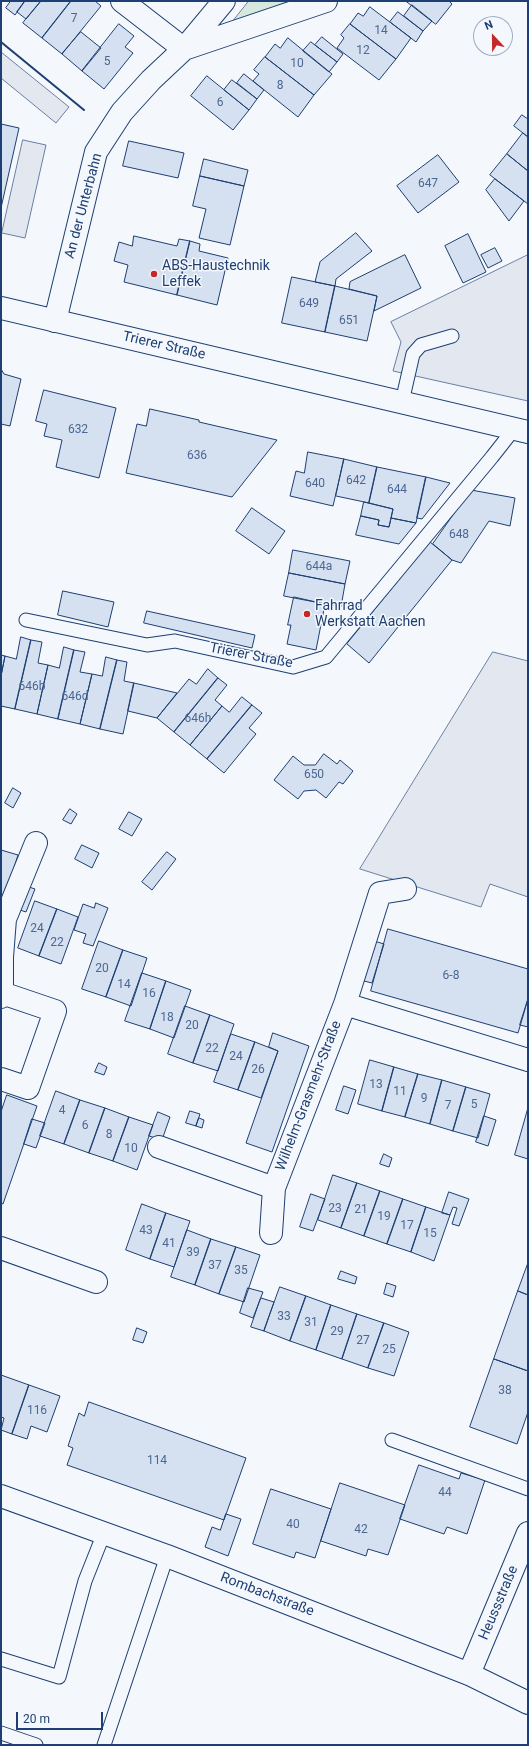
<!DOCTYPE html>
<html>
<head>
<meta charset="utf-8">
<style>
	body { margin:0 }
	#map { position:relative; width:529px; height:1746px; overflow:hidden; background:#f4f7fb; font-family:Roboto,sans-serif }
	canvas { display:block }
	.frame { position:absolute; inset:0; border:2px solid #1d3f73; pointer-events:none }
	.north { position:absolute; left:473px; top:16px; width:40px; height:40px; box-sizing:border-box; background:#f4f7fb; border:1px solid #9eadc5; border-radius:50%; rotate:338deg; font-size:11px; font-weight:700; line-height:16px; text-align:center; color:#1d3f73 }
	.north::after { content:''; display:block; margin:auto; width:14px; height:18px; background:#c62828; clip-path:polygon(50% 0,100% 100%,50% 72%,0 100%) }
	.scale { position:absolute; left:16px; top:1712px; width:87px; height:18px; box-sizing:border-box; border:2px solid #1d3f73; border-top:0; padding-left:5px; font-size:12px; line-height:14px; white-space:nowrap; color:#1d3f73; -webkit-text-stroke:3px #f4f7fb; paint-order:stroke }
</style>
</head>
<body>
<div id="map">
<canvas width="529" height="1746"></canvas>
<div class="frame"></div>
<div class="north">N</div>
<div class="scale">20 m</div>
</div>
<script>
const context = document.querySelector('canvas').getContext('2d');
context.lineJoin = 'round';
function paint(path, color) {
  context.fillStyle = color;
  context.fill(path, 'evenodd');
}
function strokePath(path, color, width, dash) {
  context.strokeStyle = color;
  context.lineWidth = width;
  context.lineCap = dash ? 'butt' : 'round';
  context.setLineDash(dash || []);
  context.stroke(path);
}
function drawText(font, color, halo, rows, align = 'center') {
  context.font = font + ' Roboto,sans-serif';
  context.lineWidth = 3;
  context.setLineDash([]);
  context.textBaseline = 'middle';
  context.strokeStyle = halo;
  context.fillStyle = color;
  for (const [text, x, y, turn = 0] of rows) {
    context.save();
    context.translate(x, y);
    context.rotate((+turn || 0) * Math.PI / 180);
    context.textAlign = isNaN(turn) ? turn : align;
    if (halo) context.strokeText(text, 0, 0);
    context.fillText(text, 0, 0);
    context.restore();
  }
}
const green = new Path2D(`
	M249 1H295L233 21Z`);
const parking = new Path2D(`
	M1 52 69 107 56 123 1 78Z
	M23 140 46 145 25 238 2 233Z
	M528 255V401L393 371 401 342 391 322Z
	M493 652 528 661V897L490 884 481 907 360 869Z`);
const building = new Path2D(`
	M11 1H25L15 15 6 8Z
	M25 1H41L26 19 17 12Z
	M41 1H71L42 38 23 23Z
	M71 1H95L101 6 62 54 42 38Z
	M406 1H449L452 4 436 24Z
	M412 5 432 21 423 31 404 16Z
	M370 7 411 38 396 59 350 24 358 13 363 16Z
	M398 12 423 31 416 42 390 22Z
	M119 24 134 36 125 47 133 53 104 89 82 71Z
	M350 24 396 59 379 80 337 48 344 38 341 35Z
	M81 32 101 48 82 71 62 54Z
	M322 37 343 54 337 62 315 45Z
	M288 38 332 74 314 95 265 57 275 44 280 48Z
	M311 42 337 62 329 72 303 51Z
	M265 57 314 95 298 117 253 81 259 74 254 70Z
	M244 74 264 90 257 99 237 83Z
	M207 76 249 110 233 130 191 96Z
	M232 80 257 99 249 110 224 90Z
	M522 115 528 119V137L514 126Z
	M1 124 19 128 1 208Z
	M523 133 528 137V171L507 154Z
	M129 141 184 153 178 178 123 166Z
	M507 154 528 171V204L490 175Z
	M438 155 459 182 418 213 397 186Z
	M204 159 248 170 244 186 200 176Z
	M200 176 244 186 230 245 199 238 206 209 193 206Z
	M495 179 524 201 509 221 486 190Z
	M356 233 372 251 336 279 335 286 315 282 320 262Z
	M468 234 486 272 463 283 445 246Z
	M134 236 177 246 179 239 190 241 177 295 124 282 128 265 114 261 119 242 132 246Z
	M190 241 200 244 199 251 228 258 217 305 177 295Z
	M495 248 502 261 488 268 481 255Z
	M405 255 421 288 374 311 377 296 349 289 350 282Z
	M292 277 335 286 325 332 282 323Z
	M335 286 377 296 367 341 325 332Z
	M1 369 4 374 21 379 10 426 1 424Z
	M44 390 116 408 99 478 56 467 62 440 44 436 47 424 36 421Z
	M150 409 199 420V422L277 440 232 497 126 473 137 424 146 426Z
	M308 452 344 459 333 506 290 496 296 471 304 473Z
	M344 459 377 467 369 503 336 496Z
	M377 467 426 477 416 523 391 518 393 509 369 503Z
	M426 477 450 483 422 519 417 518Z
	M471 490 515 498 510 526 489 521 461 563 452 560 433 544Z
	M364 502 393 509 389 527 378 525 379 520 361 516Z
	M252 508 285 531 269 554 236 531Z
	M361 516 379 520 378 525 389 527 391 518 416 523 399 544 356 535Z
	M430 542 452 560 369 663 347 644Z
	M293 550 350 561 345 584 289 573Z
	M289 573 345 584 341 607 284 596Z
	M63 591 114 602 108 627 58 615Z
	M294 597 325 604 316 650 287 644 291 625H288Z
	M147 611 255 635 252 648 144 623Z
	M21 637 31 640 15 709 1 706V676L5 656 16 659Z
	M31 640 42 642 38 663 48 665 37 714 15 709Z
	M64 647 74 650 58 719 37 714 48 665 59 668Z
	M74 650 85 652 80 672 92 674 80 724 58 719Z
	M1 655 5 656 1 676Z
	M106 657 117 660 100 729 80 724 92 674 102 676Z
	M117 660 127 662 124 681 134 683 123 734 100 729Z
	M208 669 218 678 174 732 157 718 189 679 196 684Z
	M218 678 227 685 215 700 222 706 190 745 174 732Z
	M134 683 177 693 157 718 128 711Z
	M242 697 252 705 207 759 190 745 222 706 229 712Z
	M252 705 262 713 249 728 256 734 224 773 207 759Z
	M324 754 337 764 340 760 353 771 343 784 339 782 326 798 316 790 304 791 298 799 274 780 293 756 304 765H315Z
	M13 788 21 793 13 808 5 803Z
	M70 809 77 814 71 824 63 820Z
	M129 812 142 819 132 836 119 829Z
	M82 845 99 853 92 868 75 859Z
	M1 850 18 855 4 899 1 898Z
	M167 852 176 859 152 890 142 882Z
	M23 885 35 889 26 912 14 908Z
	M35 901 57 909 39 956 18 948Z
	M96 903 108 908 93 946 83 943 86 934 74 930 83 904 94 908Z
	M57 909 78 917 61 964 39 956Z
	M388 929 528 969V999L518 1033 371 991Z
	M371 940 384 944 372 983 360 980Z
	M99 941 123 950 106 997 82 989Z
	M123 950 147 958 131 1006 106 997Z
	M142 973 166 981 150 1029 125 1021Z
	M166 981 191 990 174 1038 150 1029Z
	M528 999V1027L520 1025Z
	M185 1006 210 1015 193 1063 168 1054Z
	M210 1015 234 1024 218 1071 193 1063Z
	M273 1033 309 1046 272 1152 246 1143 278 1051 269 1047Z
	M231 1034 255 1042 238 1090 214 1082Z
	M255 1042 278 1051 261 1098 238 1090Z
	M370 1060 394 1067 382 1111 358 1104Z
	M99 1063 107 1067 104 1075 95 1072Z
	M394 1067 418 1074 405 1117 382 1111Z
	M418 1074 442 1080 430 1124 405 1117Z
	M442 1080 466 1087 453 1131 430 1124Z
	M344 1086 356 1090 348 1114 336 1110Z
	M466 1087 490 1094 478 1138 453 1131Z
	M56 1091 80 1100 64 1144 40 1136Z
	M7 1095 37 1106 3 1204 1 1203V1112Z
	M80 1100 105 1108 89 1153 64 1144Z
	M105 1108 129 1117 113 1161 89 1153Z
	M528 1108V1159L515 1155Z
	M190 1111 200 1114 196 1126 186 1123Z
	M158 1112 170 1117 162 1140 149 1136Z
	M484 1116 496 1120 488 1146 476 1142Z
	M129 1117 153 1125 137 1170 113 1161Z
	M199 1118 204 1120 202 1128 196 1126Z
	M32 1119 45 1123 36 1148 24 1144Z
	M384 1154 392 1158 389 1167 380 1164Z
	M333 1175 357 1183 341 1228 318 1220Z
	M357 1183 380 1191 364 1236 341 1228Z
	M380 1191 403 1199 387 1244 364 1236Z
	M449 1192 469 1199 459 1226 452 1224 457 1208 453 1207 450 1215 442 1213Z
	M311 1194 325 1199 313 1231 300 1227Z
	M403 1199 426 1207 411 1252 387 1244Z
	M142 1204 166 1213 150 1259 126 1250Z
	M426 1207 450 1215 434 1261 411 1252Z
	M166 1213 190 1221 174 1267 150 1259Z
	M187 1230 211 1239 195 1285 171 1277Z
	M211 1239 236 1247 219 1294 195 1285Z
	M236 1247 260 1255 244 1302 219 1294Z
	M528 1263V1295L518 1291Z
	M341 1271 357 1277 355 1284 338 1279Z
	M387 1283 396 1286 393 1297 384 1294Z
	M280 1287 306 1296 290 1341 264 1331Z
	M248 1288 263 1292 253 1318 240 1313Z
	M518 1291 528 1295V1371L494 1359Z
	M306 1296 331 1305 316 1350 290 1341Z
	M261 1298 274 1302 264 1331 251 1327Z
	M331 1305 357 1314 342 1359 316 1350Z
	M357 1314 384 1323 368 1368 342 1359Z
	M384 1323 409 1332 394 1376 368 1368Z
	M137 1328 147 1332 143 1343 133 1340Z
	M494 1359 528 1371V1412L517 1444 470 1427Z
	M1 1375 29 1385 12 1434 1 1430 4 1418 1 1417Z
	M29 1385 60 1396 47 1432 31 1426 27 1439 12 1434Z
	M89 1402 246 1458 224 1520 67 1465 73 1448 68 1446 79 1413 84 1416Z
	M419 1465 459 1479 461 1473 485 1480 467 1534 447 1527 444 1534 400 1519Z
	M340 1483 405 1505 388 1555 368 1549 366 1556 321 1541Z
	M271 1489 331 1509 315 1558 296 1552 294 1558 253 1544Z
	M226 1514 241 1519 228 1556 205 1547 212 1527 220 1530Z`);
const service = new Path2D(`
	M402 402 413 354 421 345 452 336
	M26 620 147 645 175 641 293 667 326 657 492 457 514 429
	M392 1440 528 1489
	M1 1659 59 1677 85 1581 104 1533
	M1 1733 36 1745
	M104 1745 167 1556`);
const minor = new Path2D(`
	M122 1 184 49 326 1
	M55 321 96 152 122 112 151 80 184 49 224 1
	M1 997 2 993V957L5 919 36 843
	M345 1004 528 1060
	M1 1079 28 1088 55 1011 2 993
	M159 1147 274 1188
	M271 1233 274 1188 345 1004 380 893 405 889
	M1 1248 96 1282
	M1 1496 167 1556 469 1674 528 1703
	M469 1674 528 1533`);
const primary = new Path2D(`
	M1 308 528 432`);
const wall = new Path2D(`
	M1 42 84 110`);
const markers = [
	[154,274,4,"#c62828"],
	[307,614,4,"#c62828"]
];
const numberNames = [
	["7",74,19],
	["14",381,31],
	["12",363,51],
	["5",107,62],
	["10",297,64],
	["8",280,86],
	["6",220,103],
	["647",428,184],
	["649",309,304],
	["651",349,321],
	["632",78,430],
	["636",197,456],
	["642",356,481],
	["640",315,484],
	["644",397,490],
	["648",459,535],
	["644a",319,567],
	["646b",32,687],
	["646d",75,697],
	["646h",198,719],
	["650",314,775],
	["24",37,929],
	["22",57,943],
	["20",102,969],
	["6-8",451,976],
	["14",124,985],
	["16",149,994],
	["18",167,1018],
	["20",192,1026],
	["22",212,1049],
	["24",236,1057],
	["26",258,1070],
	["13",376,1085],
	["11",400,1092],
	["9",424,1099],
	["5",474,1105],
	["7",448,1106],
	["4",62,1111],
	["6",85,1126],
	["8",109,1135],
	["10",131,1149],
	["23",335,1209],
	["21",361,1210],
	["19",384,1217],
	["17",407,1226],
	["43",146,1231],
	["15",430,1234],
	["41",169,1244],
	["39",193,1253],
	["37",215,1266],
	["35",241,1271],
	["33",284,1317],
	["31",311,1323],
	["29",337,1332],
	["27",363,1341],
	["25",389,1350],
	["38",505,1391],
	["116",37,1411],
	["114",157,1461],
	["44",445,1493],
	["40",293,1525],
	["42",361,1530]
];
const streetNames = [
	["An der Unterbahn",84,206,-75],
	["Trierer Straße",164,346,13],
	["Trierer Straße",251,656,11],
	["Wilhelm-Grasmehr-Straße",309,1096,-69],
	["Rombachstraße",267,1595,21],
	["Heussstraße",499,1603,-67]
];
const poiNames = [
	["ABS-Haustechnik",162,266],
	["Leffek",162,282],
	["Fahrrad",315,606],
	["Werkstatt Aachen",315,622]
];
paint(green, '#d7e8df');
strokePath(green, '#687fa3', 1);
paint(parking, '#e3e8f0');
strokePath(parking, '#687fa3', 1);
paint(building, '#d5e0f0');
strokePath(building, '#1d3f73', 1);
strokePath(service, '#1d3f73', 15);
strokePath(minor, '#1d3f73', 24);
strokePath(primary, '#1d3f73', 24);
strokePath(service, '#f4f7fb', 13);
strokePath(minor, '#f4f7fb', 22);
strokePath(primary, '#f4f7fb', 22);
strokePath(wall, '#1d3f73', 2);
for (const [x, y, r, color] of markers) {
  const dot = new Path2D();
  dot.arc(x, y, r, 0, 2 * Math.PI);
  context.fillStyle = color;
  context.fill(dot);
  strokePath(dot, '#f4f7fb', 1.5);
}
drawText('12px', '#4b6792', null, numberNames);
drawText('14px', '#1d3f73', '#f4f7fb', streetNames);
drawText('14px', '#1d3f73', '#f4f7fb', poiNames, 'left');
</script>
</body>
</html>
